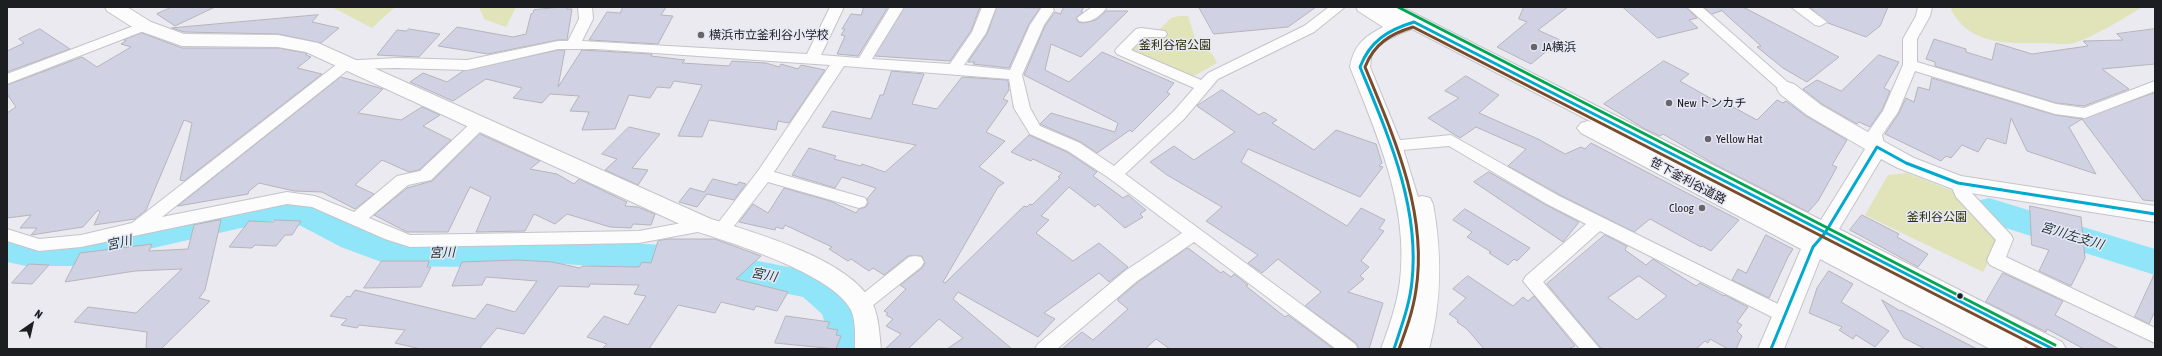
<!DOCTYPE html>
<html>
<head>
<meta charset="utf-8">
<style>
	body { margin:0 }
	#map { position:relative; width:2162px; height:356px; overflow:hidden; background:#eaeaf0; font-family:"Asap Condensed",sans-serif }
	canvas { display:block }
	.frame { position:absolute; inset:0; border:8px solid #1d1e22; pointer-events:none }
	.north { position:absolute; left:12px; top:304px; width:40px; height:40px; -webkit-text-stroke:3px #e6e8f4; paint-order:stroke; rotate:34deg; font-size:11px; font-weight:700; line-height:16px; text-align:center; color:#1d1e22 }
	.north::after { content:''; display:block; margin:auto; width:14px; height:18px; background:#1d1e22; clip-path:polygon(50% 0,100% 100%,50% 72%,0 100%) }
</style>
</head>
<body>
<div id="map">
<canvas width="2162" height="356"></canvas>
<div class="frame"></div>
<div class="north">N</div>
</div>
<script>
const context = document.querySelector('canvas').getContext('2d');
context.lineJoin = 'round';
function paint(path, color) {
  context.fillStyle = color;
  context.fill(path, 'evenodd');
}
function strokePath(path, color, width, dash) {
  context.strokeStyle = color;
  context.lineWidth = width;
  context.lineCap = dash ? 'butt' : 'round';
  context.setLineDash(dash || []);
  context.stroke(path);
}
function drawText(font, color, halo, rows, align = 'center') {
  context.font = font + ' "Asap Condensed","Noto Sans JP",sans-serif';
  context.lineWidth = 3;
  context.setLineDash([]);
  context.textBaseline = 'middle';
  context.strokeStyle = halo;
  context.fillStyle = color;
  for (const [text, x, y, turn = 0] of rows) {
    context.save();
    context.translate(x, y);
    context.rotate((+turn || 0) * Math.PI / 180);
    context.textAlign = isNaN(turn) ? turn : align;
    if (halo) context.strokeText(text, 0, 0);
    context.fillText(text, 0, 0);
    context.restore();
  }
}
const green = new Path2D(`
	M332 7H395L372 28Z
	M479 7H516L506 27 484 19Z
	M1952 7H2142C2125 18 2093 37 2074 43 2065 45 2052 43 2043 43 2007 43 1971 46 1951 10Z
	M1179 16H1188L1196 41 1213 55 1217 63 1192 77 1130 51 1144 36 1154 35 1171 18Z
	M1907 173 1955 192 1999 241 1983 272 1865 215 1888 175Z`);
const river = new Path2D(`
	M276 196 322 207 365 229 394 240 470 241 565 238 687 247 814 272C849 283 864 314 867 349H829L828 333 822 314 803 297 779 292 687 273 565 264 470 267 392 266 341 247 301 226 276 220 74 266H26L7 262V236L26 240H74Z
	M1989 198 2155 249V275L1977 219 1972 210 1977 201Z`);
const building = new Path2D(`
	M172 7H215L175 26 157 14Z
	M567 7V9H572L567 40H558L488 54 438 46 457 27 513 37 526 34 531 14 533 13 534 10Z
	M623 7H666L661 15 673 16 658 44 589 40 607 12 620 13Z
	M864 7H888L858 56 837 54 845 36 841 35 845 29H842L851 14 861 15Z
	M905 7H980L971 31 950 61 875 56Z
	M997 7 1040 8 1029 24 1009 68 973 64 975 62H968L987 34Z
	M1064 7H1084L1081 12H1083L1076 18 1078 22 1083 23 1096 20 1106 11H1128L1081 57 1051 44 1045 70 1069 82 1102 52 1174 83 1167 92 1170 94 1132 132 1130 130 1097 153 1081 142 1040 124 1051 113 1115 132 1118 123 1024 75 1045 26 1055 12 1060 14Z
	M1199 7H1316L1288 27 1214 34Z
	M1524 7H1568L1538 30 1560 40 1531 64 1497 47 1527 22 1519 19Z
	M1623 7H1686L1697 18 1689 20 1698 28 1658 38Z
	M1704 7H1743L1839 57 1807 82 1783 68 1757 47 1761 46 1721 10V11L1712 14Z
	M1810 7H1888L1880 26 1866 37 1828 23Z
	M318 15 312 22 339 28 321 43 278 34 184 32 172 28Z
	M40 29 70 49 7 72V51L24 43 19 39Z
	M409 29 440 34 419 57 377 55 397 30 406 31Z
	M2155 29V64L2102 69 2129 89 2084 106 2056 103 1935 66V62L1926 59 1934 39 1966 49V52L1992 60 1996 43 2032 54 2088 46 2083 41 2123 40 2117 34Z
	M142 33 182 48H278L306 53 307 54 306 55 311 57 297 68 322 74 184 181 180 180 192 123 184 120 146 210 135 219 94 225 100 212 98 210 83 227 31 235 37 228H20L31 215 7 218V113L16 107 7 94V85L82 57 97 67 131 47 121 44 126 41 124 40Z
	M558 50H565L558 87 582 50 652 54 651 56 685 60 682 63 729 66 732 61 766 63 779 67 781 64 798 69 801 65 825 70 789 123 778 121 776 130 709 120 702 137 678 136 702 85 674 81 670 88 657 87 650 98 629 95 615 129 582 130 589 112 570 111 579 96 550 94 542 103 513 98 522 88 486 79 453 101 410 82 423 73 447 82 463 71Z
	M1879 55 1899 62 1884 88 1890 91 1882 110 1870 127 1859 122 1857 124 1822 104 1803 89 1817 80 1841 91Z
	M1664 61 1689 74 1680 81 1719 103 1722 101 1757 120 1777 100 1783 103 1786 101 1806 116 1847 140 1832 165 1837 167 1827 185 1818 201 1808 212 1716 165 1663 134 1660 136 1645 129 1604 104Z
	M892 71 924 74 912 104 937 109 962 77 1008 80 1009 90 1003 99 1008 101 986 132 1005 141 979 167 1004 183 998 187 943 282 945 283 1024 206 1027 207 1030 204 1032 205 1060 178 1058 177 1062 173 1033 159 1031 161 1011 152 1029 135 1067 152 1097 172 1093 176 1123 198 1128 195 1146 210 1140 214 1143 217 1125 228 1098 204 1095 207 1069 187 1041 216 1049 220 1036 233 1073 261 1099 243 1128 267 1109 282 1099 273 1044 313 1055 319 1038 337 958 292 953 299 1012 349H947L963 338 939 319 908 349H885L901 334 886 326 893 319 886 315 888 313 884 311 906 289 900 285 922 268 925 263 922 256H908L884 275 873 268 869 271 851 259 848 261 829 249 832 247 785 225 783 229 776 227 775 230 739 222 753 204 768 213 784 188 830 201 856 213 859 209 866 207 868 203 867 199 876 188 842 177 835 188 792 175 809 148 836 156 834 159 861 166 862 164 885 172 916 145 822 127 832 111 871 119 880 95H883Z
	M1466 76 1499 95 1479 113 1538 139 1565 154 1581 147 1585 149 1591 143 1739 220 1711 251 1702 246 1701 247 1650 219 1634 232 1560 195 1508 166 1526 149 1476 127 1460 138 1428 118 1459 98 1445 91Z
	M341 77 383 89 358 113 401 120 422 107 440 115 423 126 451 140 419 170 409 172 382 160 355 185 374 194 355 209 322 192 294 191 259 183 249 191 248 194 178 206Z
	M1932 78 2055 115 2082 119 2069 127 2096 174 2027 151 2011 118 2006 144 1987 138 1978 152 1962 145 1951 158 1946 156 1941 161 1885 134 1899 113 1906 98 1914 102 1918 87 1929 90Z
	M1222 90 1259 115 1264 112 1277 120 1272 123 1314 150 1336 130 1376 144 1382 163 1379 166 1383 167 1360 197 1248 149 1241 162 1347 226 1361 208 1385 220 1379 229 1384 231 1361 261 1369 267 1360 276 1364 279 1348 292 1383 303 1369 349H1359L1356 343 1305 306 1321 292 1278 259 1262 273 1248 263 1258 255 1206 221 1222 207 1167 175 1150 162 1174 146 1194 160 1235 132 1197 106Z
	M2155 93V201L2143 200 2082 119Z
	M629 127 660 134 632 168 648 170 638 185 605 170 617 159 602 154Z
	M480 134 540 161 530 169 557 174 574 184 579 179 627 202 625 206 638 207 655 214 651 225 633 224 631 228 610 227 567 214 555 224 534 214 525 231 476 232 491 197 470 187 448 232H407L374 215 407 188 432 181Z
	M1489 172 1546 205 1579 222 1563 242 1474 182Z
	M713 179 737 185 739 182 746 184 734 200 707 194 697 207 679 202 690 188 704 192Z
	M2030 206 2081 217 2085 258 2071 286 2039 271 2049 250 2032 245Z
	M1465 209 1530 248 1517 261 1514 259 1508 265 1489 253 1491 252 1467 237 1472 232 1453 220Z
	M1862 215 1899 234 1897 237 1928 254 1918 267 1850 230Z
	M221 220 205 290 199 298 210 301 161 349H146L147 332 74 322 88 307 136 313 182 269 135 271 65 282 80 253 152 244 149 251 188 249 194 225Z
	M275 220 301 221 292 235H285L276 246 255 245 252 248 229 247 249 221 273 222Z
	M1605 235 1627 246 1625 250 1646 265 1653 259 1696 286 1700 283 1724 296 1725 295 1748 307 1737 322 1742 325 1737 331 1742 336 1736 349H1728L1710 339 1708 343 1705 341 1696 349H1603L1600 347 1547 284ZM1639 276 1667 296 1637 320 1608 298Z
	M1766 235 1793 249 1788 257 1769 298 1732 280 1738 269 1746 273Z
	M668 239H715L761 256 736 279 788 292 777 311 756 306 754 310 721 302 715 313 678 305 649 349H602L607 344 587 337 604 316 628 325 646 296 634 294 639 285 590 284 589 287 559 286 524 334 497 328 479 349H421L395 343 405 330 359 325 357 328 341 325 347 319 330 316 347 296 350 297 355 290 475 319 487 304 515 312 537 281 486 277 482 285 452 286 462 262 517 260 552 262 580 268 582 266 639 267 642 262 651 263 658 241Z
	M1188 248 1221 273 1223 271 1231 277 1234 274 1248 285 1246 286 1285 317 1288 315 1334 349H1170L1156 339 1145 349H1062L1082 332 1093 340 1128 309 1118 301V299L1138 282Z
	M382 261H429L427 267H431L421 287 364 288Z
	M29 264 49 265 32 284 12 283Z
	M1829 271 1853 284 1841 302 1889 331 1875 347 1856 335 1853 339 1839 330 1842 327 1809 313 1817 288Z
	M2003 273 2063 301 2055 315 2119 349H2084L2047 329 2046 332 1986 302Z
	M2155 273V311L2149 324 2135 317Z
	M1468 276 1513 306 1523 297 1528 301 1534 296 1575 346 1568 349H1484L1467 329 1457 322 1458 320 1449 314 1466 298 1453 289Z
	M1882 300 1900 311 1901 310 1977 349H1925L1904 338Z
	M786 316 830 322 827 328 838 330 836 335 841 336 836 349 775 343Z`);
const street = new Path2D(`
	M578 7H592L593 19 582 41 807 54 830 7H844L821 55 859 58 890 7H904L872 59 950 64 972 32 982 7H996L986 33 964 65 1010 70 1030 25 1042 7H1052L1054 10 1044 25 1022 75 1030 108 1040 126 1080 143 1114 166 1174 111 1194 88 1117 54 1115 51 1117 48 1136 29 1141 28 1165 31 1167 34 1165 37H1144L1131 50 1201 80 1208 73 1304 26 1329 7H1345L1314 32 1218 79 1184 119 1125 174 1355 344 1358 349H1336L1194 242 1137 281 1057 349H1035L1038 344 1125 271 1182 233 1109 178 1068 151 1030 134 1014 108 1009 79 844 66 774 172 865 198 867 202 865 206 859 208 768 182 727 235 721 237 715 235 713 231 715 227 758 171 830 65 596 49H558L467 70 397 68 349 69 162 217 287 192 315 196 354 212 397 176 420 171 475 119H485L488 123 485 127 431 180 408 185 369 218 410 235 639 231 703 219 709 221 711 225 709 229 703 231 639 243 410 247 385 239 312 207 287 204 81 247 39 251 7 241V229L39 239 81 235 132 223 341 61 397 58 467 60 558 41H568L579 19Z
	M1092 7H1107C1101 16 1090 24 1079 21L1077 18Z
	M1687 7H1702L1792 86 1794 89 1792 92H1782Z
	M1791 7H1807L1827 22 1820 26 1815 25Z
	M1918 7H1932L1930 16 1917 39V62L2056 104 2084 108 2155 81V91L2085 118 2055 114 1915 71 1898 112 1882 135 1885 147 1883 151 1877 152 1871 151 1866 135 1883 111 1903 65V39L1916 16Z
	M144 22 149 23 151 26 149 29 7 84V74Z
	M1451 135 1559 196 1790 310 1793 315 1790 320 1784 322 1778 320 1600 231 1543 282 1600 349H1580L1523 281 1526 276 1586 224 1547 204 1449 146 1391 151 1385 150 1383 146 1385 142 1391 141Z
	M1958 177 1964 179 1969 190 2011 235 2013 239 2006 257 2155 328V343L1990 265 1987 260 1996 240 1956 197 1950 183 1952 179Z
	M915 256 921 257 924 262 921 267 867 310 861 312 855 310 852 305 855 300 909 257Z`);
const secondary = new Path2D(`
	M105 7H127L151 22 184 34 278 35 318 43 711 219C756 233 844 258 870 299 879 314 879 331 881 349H855C855 336 856 321 851 310 833 274 732 243 695 231L306 52 278 47 182 46 137 30 107 11Z
	M1356 7H1402L1821 220 1865 149 1807 115 1780 94 1777 89 1780 84 1787 82 1794 84 1821 105 1885 142 1914 158 1961 176 2155 206V222L1958 191 1898 168 1881 159 1839 229 2062 342 2066 349H2030L2024 346 2026 349H1990L1820 259 1784 349H1758L1801 249 1581 133 1577 128 1581 123 1588 121 1592 122 1412 29C1400 33 1379 42 1372 54 1370 58 1371 63 1370 67L1402 145 1418 197 1422 196 1430 198 1433 204C1442 254 1442 300 1429 349H1381C1389 327 1397 305 1400 281 1409 206 1377 135 1350 67 1354 45 1364 37 1383 27L1358 11Z`);
const bus1 = new Path2D(`
	M1394 349C1401 327 1410 304 1412 281 1420 206 1388 135 1360 67 1370 41 1388 30 1414 22L2053 349
	M1771 349 1813 247 1825 233 1877 147 1906 163 1958 183 2155 214`);
const bus2 = new Path2D(`
	M1399 349C1406 330 1413 311 1416 290 1428 213 1394 137 1365 67 1374 44 1390 34 1413 27L2042 349`);
const bus3 = new Path2D(`
	M1398 7 2055 345`);
const markers = [
	[701,35,4,"#65656a"],
	[1534,47,4,"#65656a"],
	[1669,103,4,"#65656a"],
	[1708,139,4,"#65656a"],
	[1702,208,4,"#65656a"],
	[1960,296,3.5,"#1d1e22"]
];
const poiNames = [
	["横浜市立釜利谷小学校",709,35],
	["JA横浜",1542,47],
	["New トンカチ",1677,103],
	["Yellow Hat",1716,139],
	["Cloog",1694,208,"right"]
];
const parkNames = [
	["釜利谷宿公園",1175,45],
	["釜利谷公園",1937,217]
];
const streetNames = [
	["笹下釜利谷道路",1688,181,28]
];
const waterNames = [
	["宮川左支川",2072,236,17],
	["宮川",119,243,-13],
	["宮川",442,253,-1],
	["宮川",764,275,11]
];
paint(green, '#e1e3b9');
paint(river, '#90e6f8');
paint(building, '#d0d2e4');
strokePath(building, '#b4b4b9', 1);
strokePath(street, '#c4c4c9', 2);
strokePath(secondary, '#c4c4c9', 2);
paint(street, '#fcfcfd');
paint(secondary, '#fcfcfd');
strokePath(bus1, '#00a9ce', 3);
strokePath(bus2, '#7a4b2a', 3);
strokePath(bus3, '#00a651', 3);
for (const [x, y, r, color] of markers) {
  const dot = new Path2D();
  dot.arc(x, y, r, 0, 2 * Math.PI);
  context.fillStyle = color;
  context.fill(dot);
  strokePath(dot, '#e6e8f4', 1.5);
}
drawText('12px', '#1d1e22', '#e6e8f4', poiNames, 'left');
drawText('12px', '#2c2d05', '#e6e8f4', parkNames);
drawText('12px', '#1d1e22', '#e6e8f4', streetNames);
drawText('italic 13px', '#1d3337', '#e6e8f4', waterNames);
</script>
</body>
</html>
